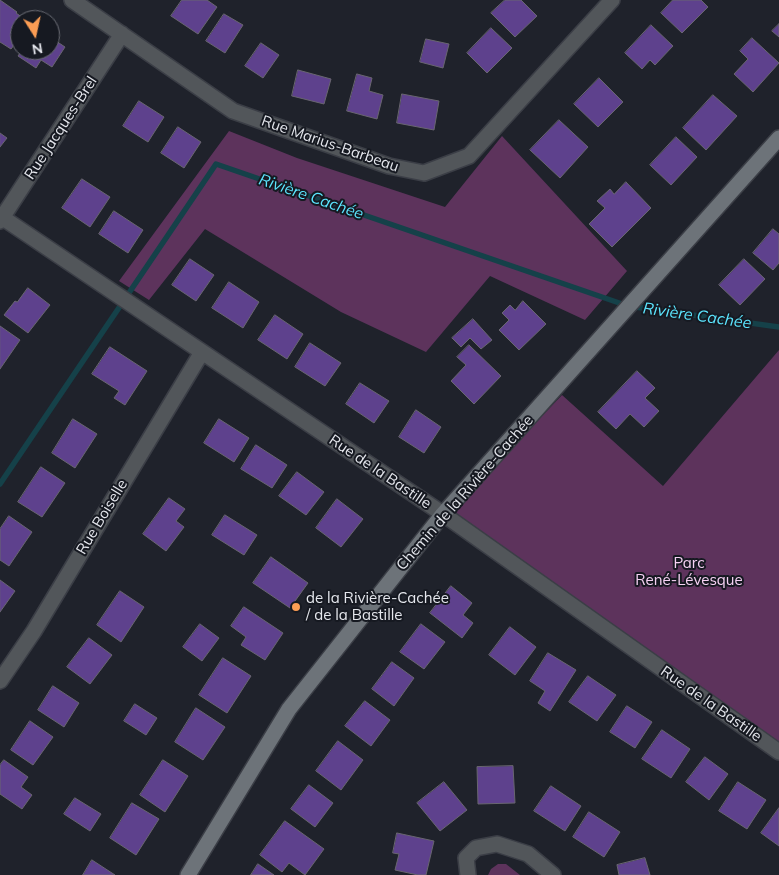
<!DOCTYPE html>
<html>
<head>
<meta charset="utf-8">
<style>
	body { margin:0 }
	#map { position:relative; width:779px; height:875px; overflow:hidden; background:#1f222b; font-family:Mulish,sans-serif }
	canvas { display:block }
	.north { position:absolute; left:10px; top:10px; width:50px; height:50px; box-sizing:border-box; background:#161921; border:1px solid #696b73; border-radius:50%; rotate:170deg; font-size:14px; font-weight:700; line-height:20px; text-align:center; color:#e5e7ed }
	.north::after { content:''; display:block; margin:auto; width:18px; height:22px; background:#fc9d54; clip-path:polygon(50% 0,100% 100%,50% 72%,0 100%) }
</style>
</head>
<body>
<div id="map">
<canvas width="779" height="875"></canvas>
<div class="north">N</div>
</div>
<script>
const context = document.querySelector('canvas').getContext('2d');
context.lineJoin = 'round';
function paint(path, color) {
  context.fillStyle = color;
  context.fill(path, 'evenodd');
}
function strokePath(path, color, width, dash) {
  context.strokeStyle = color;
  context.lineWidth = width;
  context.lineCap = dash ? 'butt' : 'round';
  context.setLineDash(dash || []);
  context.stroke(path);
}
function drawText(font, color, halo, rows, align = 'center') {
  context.font = font + ' Mulish,sans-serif';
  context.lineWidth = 4;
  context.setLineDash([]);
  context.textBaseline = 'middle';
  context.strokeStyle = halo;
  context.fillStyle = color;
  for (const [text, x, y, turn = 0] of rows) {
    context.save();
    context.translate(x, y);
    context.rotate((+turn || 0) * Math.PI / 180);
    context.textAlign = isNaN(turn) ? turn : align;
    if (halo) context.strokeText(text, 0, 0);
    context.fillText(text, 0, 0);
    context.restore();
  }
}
const green = new Path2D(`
	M229 131 297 158 445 207 502 136 627 271 585 320 490 276 426 352 341 312 205 229 149 300 119 281Z
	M779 350V745L449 514 562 395 663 486Z
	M498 864H506L520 875H488L491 869Z`);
const stream = new Path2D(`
	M0 484 216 164 628 306 779 327`);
const building = new Path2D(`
	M0 0 17 12 16 13 26 20H20V37L11 49 0 42Z
	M182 0H207L217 7 198 34 171 16Z
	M505 0H521L537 16 515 37 491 13Z
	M673 0H701L708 7 682 33 661 13Z
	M224 14 243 25 225 53 206 41Z
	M779 24V37L772 31Z
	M651 25 673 46 655 65 650 60 642 69 625 53Z
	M491 28 512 48 487 73 467 53Z
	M50 37 65 47 52 67 41 60 36 68 18 56 22 50H50Z
	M752 38 779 63 753 92 734 74 748 59 740 51Z
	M426 39 449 44 443 68 420 62Z
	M261 43 279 55 263 78 245 66Z
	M298 70 331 79 324 104 292 96Z
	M357 74 372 78 369 91 383 95 377 119 347 111Z
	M599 78 623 102 598 127 574 104Z
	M402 94 439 101 434 130 397 123Z
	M713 95 737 116 706 150 683 128Z
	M139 101 164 117 148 142 123 126Z
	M559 120 588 147 560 178 530 150Z
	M178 127 201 142 184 168 161 153Z
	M0 133 7 138 0 147Z
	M676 137 697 157 671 185 650 165Z
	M82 179 110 197 90 227 62 208Z
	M626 182 651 208 612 247 589 224 605 208 597 201 610 189 614 194Z
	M114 211 143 230 128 253 99 234Z
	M773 229 779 234V263L773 270 753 253Z
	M190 259 214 275 196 301 172 285Z
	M744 259 765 279 740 305 719 285Z
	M229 282 259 302 243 328 212 308Z
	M28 288 50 305 28 333 4 315 15 301 17 302Z
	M523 301 546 324 519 350 499 330 509 320 502 313 510 305 515 310Z
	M275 315 303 334 287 359 258 340Z
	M473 319 492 340 481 349 470 338 461 347 452 338Z
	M0 326 20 340 0 369Z
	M310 343 341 363 325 386 295 367Z
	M469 345 501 376 474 404 451 381 466 365 457 357Z
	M110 347 147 371 125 405 114 398 119 391 92 374Z
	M637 371 655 388 645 398 659 411 644 427 630 414 616 429 598 412Z
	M360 383 389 401 374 423 346 404Z
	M416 410 441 427 424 453 399 437Z
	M73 419 97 434 75 468 52 453Z
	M219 419 249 438 234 462 204 443Z
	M256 445 287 465 272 488 241 469Z
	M41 467 65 483 42 517 18 502Z
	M297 472 324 492 306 515 279 496Z
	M169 498 185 509 176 521 184 527 166 551 143 534Z
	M337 499 363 519 341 547 316 528Z
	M225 515 257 535 244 555 212 535Z
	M9 516 32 532 9 566 0 560V529Z
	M271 557 308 583 290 608 253 583Z
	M0 580 15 591 0 612Z
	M451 586 472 603 463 615 473 623 462 638 430 613Z
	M120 591 144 607 121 642 97 625Z
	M244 607 283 633 265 660 241 645 246 637 231 626Z
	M200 624 219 638 202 661 183 647Z
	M421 624 445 642 424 669 400 652Z
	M510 627 536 647 515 675 489 655Z
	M89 638 112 655 90 684 67 667Z
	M548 653 576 670 550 711 538 703 545 691 530 681Z
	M223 658 251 676 227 713 199 695Z
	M392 662 414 678 394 706 372 689Z
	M588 676 616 695 597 721 569 702Z
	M53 686 79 703 64 727 38 710Z
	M365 701 390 720 371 746 345 726Z
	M135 704 157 718 146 735 124 721Z
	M627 706 652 722 635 748 610 732Z
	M196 708 225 727 203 760 175 742Z
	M30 721 53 737 33 765 11 750Z
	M662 730 690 749 671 778 642 759Z
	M338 741 363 760 341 790 316 771Z
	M705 757 728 774 709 800 686 782Z
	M4 760 28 777 21 787 32 795 22 809 0 794V765Z
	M163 760 188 776 165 812 140 795Z
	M513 766 515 803 478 804 477 767Z
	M444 782 467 810 440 831 417 803Z
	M738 782 766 800 747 829 719 811Z
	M309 785 333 803 315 827 291 809Z
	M551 786 581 806 565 831 534 811Z
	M75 798 101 814 90 831 64 814Z
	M132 803 159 819 136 855 110 838Z
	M779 808V846L761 833Z
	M589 812 620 832 604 857 573 837Z
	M285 821 324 849 305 875 289 863 282 872 260 855Z
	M397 833 434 841 426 875H418L395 870 399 854 393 853Z
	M645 858 650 875H619L617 865Z
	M92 860 115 875H83Z
	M258 864 274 875H251Z`);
const street = new Path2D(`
	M72 0 233 111 389 166 424 173 469 156 612 0
	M0 216 443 514 779 752
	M0 221 122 34
	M0 681 34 631 202 352
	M468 875 466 858 476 848 497 844 528 854 553 875`);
const secondary = new Path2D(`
	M188 875 289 709 443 514 779 138`);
const markers = [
	[296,607,5,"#fc9d54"]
];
const streetNames = [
	["Rue Jacques-Brel",61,128,-57],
	["Rue Marius-Barbeau",330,144,19],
	["Rue de la Bastille",380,472,34],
	["Chemin de la Rivière-Cachée",465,493,-49],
	["Rue Boiselle",102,517,-59],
	["Rue de la Bastille",711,704,35]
];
const parkNames = [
	["Parc",689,563],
	["René-Lévesque",689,580]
];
const poiNames = [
	["de la Rivière-Cachée",306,598],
	["/ de la Bastille",306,615]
];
const waterNames = [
	["Rivière Cachée",311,197,19],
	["Rivière Cachée",697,316,8]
];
paint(green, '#5d335c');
strokePath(stream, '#154149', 5.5);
paint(building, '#5e418d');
strokePath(building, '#696670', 1);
strokePath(street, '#3b3e46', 18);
strokePath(secondary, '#3b3e46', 18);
strokePath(street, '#52565a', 15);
strokePath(secondary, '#6d7379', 15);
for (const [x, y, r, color] of markers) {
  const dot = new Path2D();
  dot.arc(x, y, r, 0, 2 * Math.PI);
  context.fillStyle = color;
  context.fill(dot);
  strokePath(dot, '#161921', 2);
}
drawText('15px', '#e5e7ed', '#161921', streetNames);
drawText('15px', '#f6d1f3', '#161921', parkNames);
drawText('15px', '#e5e7ed', '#161921', poiNames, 'left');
drawText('italic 16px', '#5ce6ff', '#161921', waterNames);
</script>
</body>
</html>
